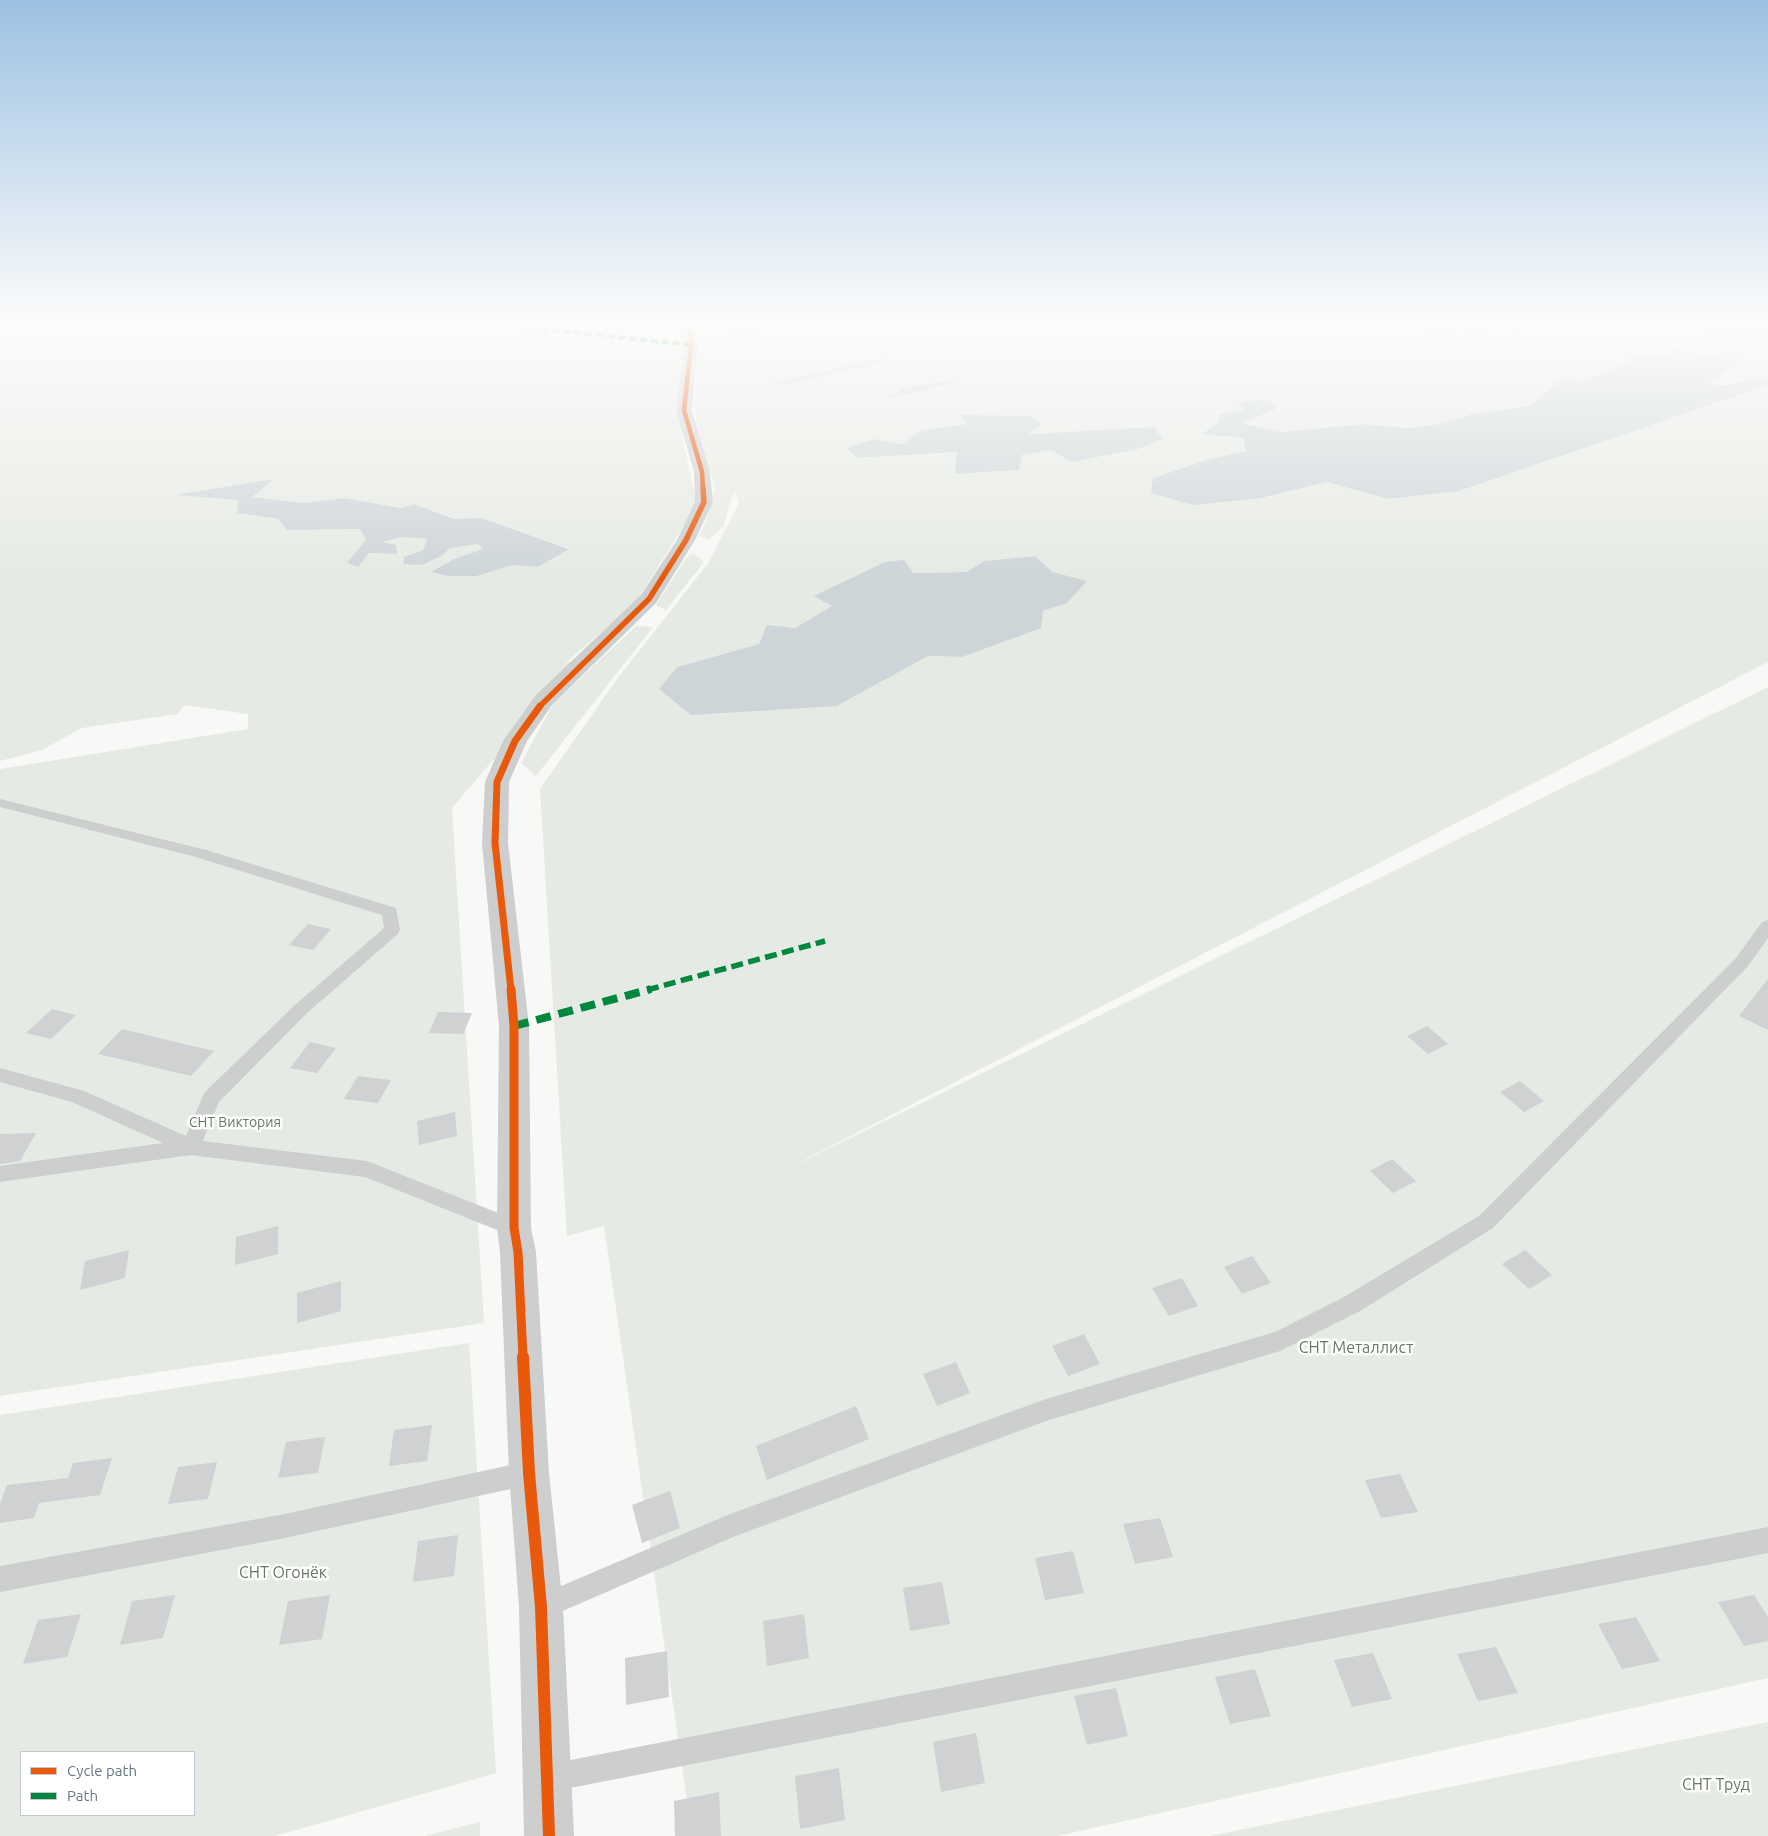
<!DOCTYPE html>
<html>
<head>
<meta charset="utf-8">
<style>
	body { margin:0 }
	#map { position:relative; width:1768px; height:1836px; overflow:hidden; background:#f8f8f7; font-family:Ubuntu,sans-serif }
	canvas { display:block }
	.legend { position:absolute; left:20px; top:1751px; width:175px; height:65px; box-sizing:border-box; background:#fff; border:1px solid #c3c9cf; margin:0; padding:6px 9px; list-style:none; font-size:15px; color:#687787 }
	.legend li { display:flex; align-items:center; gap:10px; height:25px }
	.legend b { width:25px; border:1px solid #c3c9cf }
</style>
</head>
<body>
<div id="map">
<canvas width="1768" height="1836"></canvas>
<ul class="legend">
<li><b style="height:6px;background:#e8590c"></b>Cycle path</li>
<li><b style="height:6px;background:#00873e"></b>Path</li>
</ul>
</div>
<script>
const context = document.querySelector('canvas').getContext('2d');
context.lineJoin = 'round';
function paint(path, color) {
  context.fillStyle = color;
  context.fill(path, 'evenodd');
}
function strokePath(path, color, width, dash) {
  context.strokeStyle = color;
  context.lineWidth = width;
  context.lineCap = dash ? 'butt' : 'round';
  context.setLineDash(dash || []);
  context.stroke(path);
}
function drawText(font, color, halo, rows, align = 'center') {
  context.font = font + ' Ubuntu,sans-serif';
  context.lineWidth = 5;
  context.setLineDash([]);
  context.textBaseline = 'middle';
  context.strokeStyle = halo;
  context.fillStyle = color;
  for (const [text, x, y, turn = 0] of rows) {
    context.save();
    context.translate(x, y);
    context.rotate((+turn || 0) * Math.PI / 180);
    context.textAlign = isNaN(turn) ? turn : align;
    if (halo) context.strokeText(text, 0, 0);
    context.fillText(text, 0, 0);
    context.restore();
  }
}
const green = new Path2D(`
	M0 321H677L688 323C681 366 682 395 688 438L682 436 697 504 635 604 565 663 575 661 500 761 493 760 452 808 484 1323 0 1396V769L248 729V714L184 705 178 714 82 728 42 750 0 761ZM273 480 251 497 304 503 344 498 401 508 414 504 454 519 482 518 568 548 538 567 513 565 477 576H448L432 572 454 559 484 549 478 544 450 548 443 555 403 564 404 557 423 550 427 539 402 537 380 542 397 554 369 553 357 567 348 563 366 540 360 529 287 530 278 519 237 513 238 500 177 495Z
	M697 321H713V325L738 321H767L749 324 714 338 731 339 776 330V321H1450L1413 330 1458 341 1453 330 1493 326 1517 334 1628 323V321H1675L1717 339 1754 338 1768 334V377C1745 373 1734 390 1710 382L1744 359 1714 358 1667 347 1670 357 1628 353 1632 362 1580 381 1563 379 1529 406 1472 414 1438 424 1408 428 1361 424 1280 432 1241 423 1276 409 1269 399 1237 402 1245 410 1203 433 1243 438 1246 451 1210 459 1261 498 1327 482 1389 499 1459 491 1768 385V662L781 1172 1768 687V1678L1057 1836H692L604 1226 567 1236 540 789 617 679 709 562 739 503 736 492 732 496 724 526 709 539 698 536 704 526 716 488 701 444 694 408 697 351 711 349 697 344 695 337ZM960 380 931 389 889 397 904 387ZM961 416 1027 434 1088 431 1052 450 1022 455 1019 470 955 474 958 452 857 458 847 449 874 439 903 444 920 430 968 424ZM1034 556 1051 572 1067 603 1043 611 963 657 928 656 837 706 677 667 759 644 767 626 795 628 833 606 815 596 913 573 966 572 984 561Z
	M693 553 704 562 666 610 656 605 687 557Z
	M636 626 653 627 536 776 521 763 553 704Z
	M469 1343 496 1773 275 1836H0V1415ZM21 1752H194V1815H21Z
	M1768 1722V1836H1210Z
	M480 1822V1836H425Z`);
const water = new Path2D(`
	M776 321 777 330 731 339 713 338 749 324Z
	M1450 321H1628V324L1517 334 1493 326 1485 342 1454 330 1458 341H1439L1412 329Z
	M1675 321H1768V334L1754 338 1717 339Z
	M1667 347 1714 358 1745 359 1710 383C1735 391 1744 373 1768 377V385L1459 491 1389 499 1327 482 1261 498 1193 505 1151 493 1153 478 1210 459 1246 451 1243 438 1202 434 1219 422V414L1245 410 1237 402 1269 399 1276 409 1242 423 1280 432 1361 424 1408 428 1438 424 1472 414 1529 406 1563 378 1580 381 1632 362 1627 353 1670 357Z
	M891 358 875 364 795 383 784 385 772 383 864 361Z
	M964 379 931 389 887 398 904 387Z
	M960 415 1031 416 1042 424 1029 434 1155 427 1162 439 1138 449 1071 462 1052 450 1022 455 1019 470 955 474 957 452 857 458 846 448 874 439 903 444 920 430 967 424Z
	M274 479 252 497 304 503 344 498 401 508 414 504 454 519 482 518 569 549 538 567 513 565 477 576H448L431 572 454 559 483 549 478 544 450 548 443 555 422 565 403 564 404 557 423 550 427 539 402 537 382 542 396 545 397 554 369 553 358 567 347 563 366 540 360 529 287 530 278 519 237 513 238 500 175 495Z
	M1035 556 1052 572 1087 581 1067 603 1043 611 1041 628 962 657 928 656 837 706 691 715 659 689 677 667 759 644 767 625 795 628 832 606 814 596 885 562 904 560 913 573 966 572 984 561Z`);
const building = new Path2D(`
	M308 924 331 929 313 950 289 945Z
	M1768 979V1030L1739 1016Z
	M52 1009 76 1015 51 1039 26 1033Z
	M438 1012 472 1013 463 1034 429 1033Z
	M1427 1026 1448 1044 1428 1054 1407 1036Z
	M122 1029 180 1043 214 1051 191 1076 98 1054Z
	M310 1042 336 1048 317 1073 290 1068Z
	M358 1076 391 1080 378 1103 344 1099Z
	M1520 1081 1544 1101 1524 1112 1500 1092Z
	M455 1112 457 1136 419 1145 417 1121Z
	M36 1133 20 1161 0 1164V1134Z
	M1392 1159 1416 1181 1393 1193 1370 1171Z
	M278 1226V1254L235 1265 236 1237Z
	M129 1250 125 1278 80 1290 85 1261Z
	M1525 1250 1552 1275 1529 1289 1502 1264Z
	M1252 1256 1271 1283 1242 1294 1224 1267Z
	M1182 1278 1198 1306 1169 1316 1152 1288Z
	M341 1281V1311L297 1323V1293Z
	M1084 1334 1100 1364 1068 1376 1052 1346Z
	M956 1362 970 1393 937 1406 923 1374Z
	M856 1406 869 1439 767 1480 756 1446Z
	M432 1425 427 1461 389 1466 394 1430Z
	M325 1437 318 1473 278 1478 286 1442Z
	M112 1458 100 1495 39 1503 34 1518 0 1523V1504L7 1485 68 1478 73 1463Z
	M217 1462 208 1499 168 1504 178 1467Z
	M1400 1474 1418 1512 1381 1518 1365 1480Z
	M670 1491 680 1528 642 1543 632 1505Z
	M1160 1518 1173 1557 1135 1564 1123 1524Z
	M458 1535 454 1576 413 1582 418 1541Z
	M1073 1551 1084 1593 1045 1600 1035 1558Z
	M942 1582 950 1624 910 1631 903 1588Z
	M175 1595 163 1638 120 1645 132 1601Z
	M330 1595 322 1639 279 1645 288 1601Z
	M1754 1595 1768 1617V1641L1744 1646 1718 1602Z
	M81 1614 67 1657 23 1664 38 1620Z
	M804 1614 809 1658 767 1666 763 1621Z
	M1636 1617 1660 1661 1622 1669 1598 1624Z
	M1496 1647 1518 1693 1478 1701 1457 1654Z
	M667 1651 669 1697 626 1705 625 1658Z
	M1373 1653 1392 1699 1352 1707 1334 1660Z
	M1255 1669 1271 1716 1230 1724 1215 1677Z
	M1116 1688 1128 1736 1087 1745 1074 1696Z
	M976 1733 985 1783 941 1792 933 1742Z
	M839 1768 845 1820 800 1829 795 1776Z
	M719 1792 721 1836H675L674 1801Z`);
const lane = new Path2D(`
	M0 799 206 850 396 908 400 930 398 934 307 1013 219 1102 203 1141 367 1161 521 1222 524 1228 521 1234 514 1237 507 1234 365 1177 191 1155 0 1182V1166L163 1143 72 1102 0 1082V1068L84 1091 186 1136 204 1093 295 1005 384 928 382 915 196 857 0 807Z
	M1768 920V938L1748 966 1493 1228 1360 1311 1280 1351 1046 1421 733 1537 542 1620 533 1616 529 1607 533 1598 730 1514 1046 1399 1275 1332 1344 1297 1479 1216 1736 958 1762 922Z
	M529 1461 538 1465 541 1473 538 1481 529 1485 285 1538 0 1592V1566L285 1514Z
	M1768 1527V1553L550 1792 540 1788 536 1778 540 1768 550 1764Z`);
const street = new Path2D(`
	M683 321H697L698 345 692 410 710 472 713 502 695 540 656 603 552 705 527 741 509 782 508 843 529 1026 531 1228 536 1252 549 1473 563 1607 574 1836H524L519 1607 509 1473 500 1252 497 1228 499 1026 482 843 485 782 503 741 536 695 641 595 677 540 695 502 694 472 676 410 684 345Z`);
const quietFar2 = new Path2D(`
	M465 321 691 345`);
const quietFar1 = new Path2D(`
	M647 990 825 941`);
const quiet = new Path2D(`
	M514 1026 651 989`);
const cyclewayFar4 = new Path2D(`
	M690 321 691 345 684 410 702 472 703 489`);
const cyclewayFar3 = new Path2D(`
	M539 707 649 599 686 540 704 502 703 488`);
const cyclewayFar2 = new Path2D(`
	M511 990 495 843 497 782 515 741 540 706`);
const cyclewayFar1 = new Path2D(`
	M511 989 514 1026V1228L518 1252 523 1358`);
const cycleway = new Path2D(`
	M523 1357 529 1473 541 1607 549 1836`);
const parkNames = [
	["СНТ Виктория",235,1122]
];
const nearParknames = [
	["СНТ Металлист",1356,1348],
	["СНТ Огонёк",283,1573],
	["СНТ Труд",1716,1785]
];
paint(green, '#e6eae4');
paint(water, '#ced5d8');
paint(building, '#d0d1d2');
paint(lane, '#cdcece');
paint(street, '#cdcece');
strokePath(quietFar2, '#00873e', 4, [7, 4]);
strokePath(quietFar1, '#00873e', 5.5, [12, 5.5]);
strokePath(quiet, '#00873e', 8, [15, 8]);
strokePath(cyclewayFar4, '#e8590c', 4.5);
strokePath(cyclewayFar3, '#e8590c', 5.5);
strokePath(cyclewayFar2, '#e8590c', 7);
strokePath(cyclewayFar1, '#e8590c', 9);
strokePath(cycleway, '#e8590c', 12);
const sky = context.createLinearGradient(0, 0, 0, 578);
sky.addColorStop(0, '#9dc1e2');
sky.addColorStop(0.56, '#fcfcfb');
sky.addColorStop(1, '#fcfcfb00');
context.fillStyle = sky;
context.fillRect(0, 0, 1768, 578);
drawText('14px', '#667963', '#fff', parkNames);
drawText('16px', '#667963', '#fff', nearParknames);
</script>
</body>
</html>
